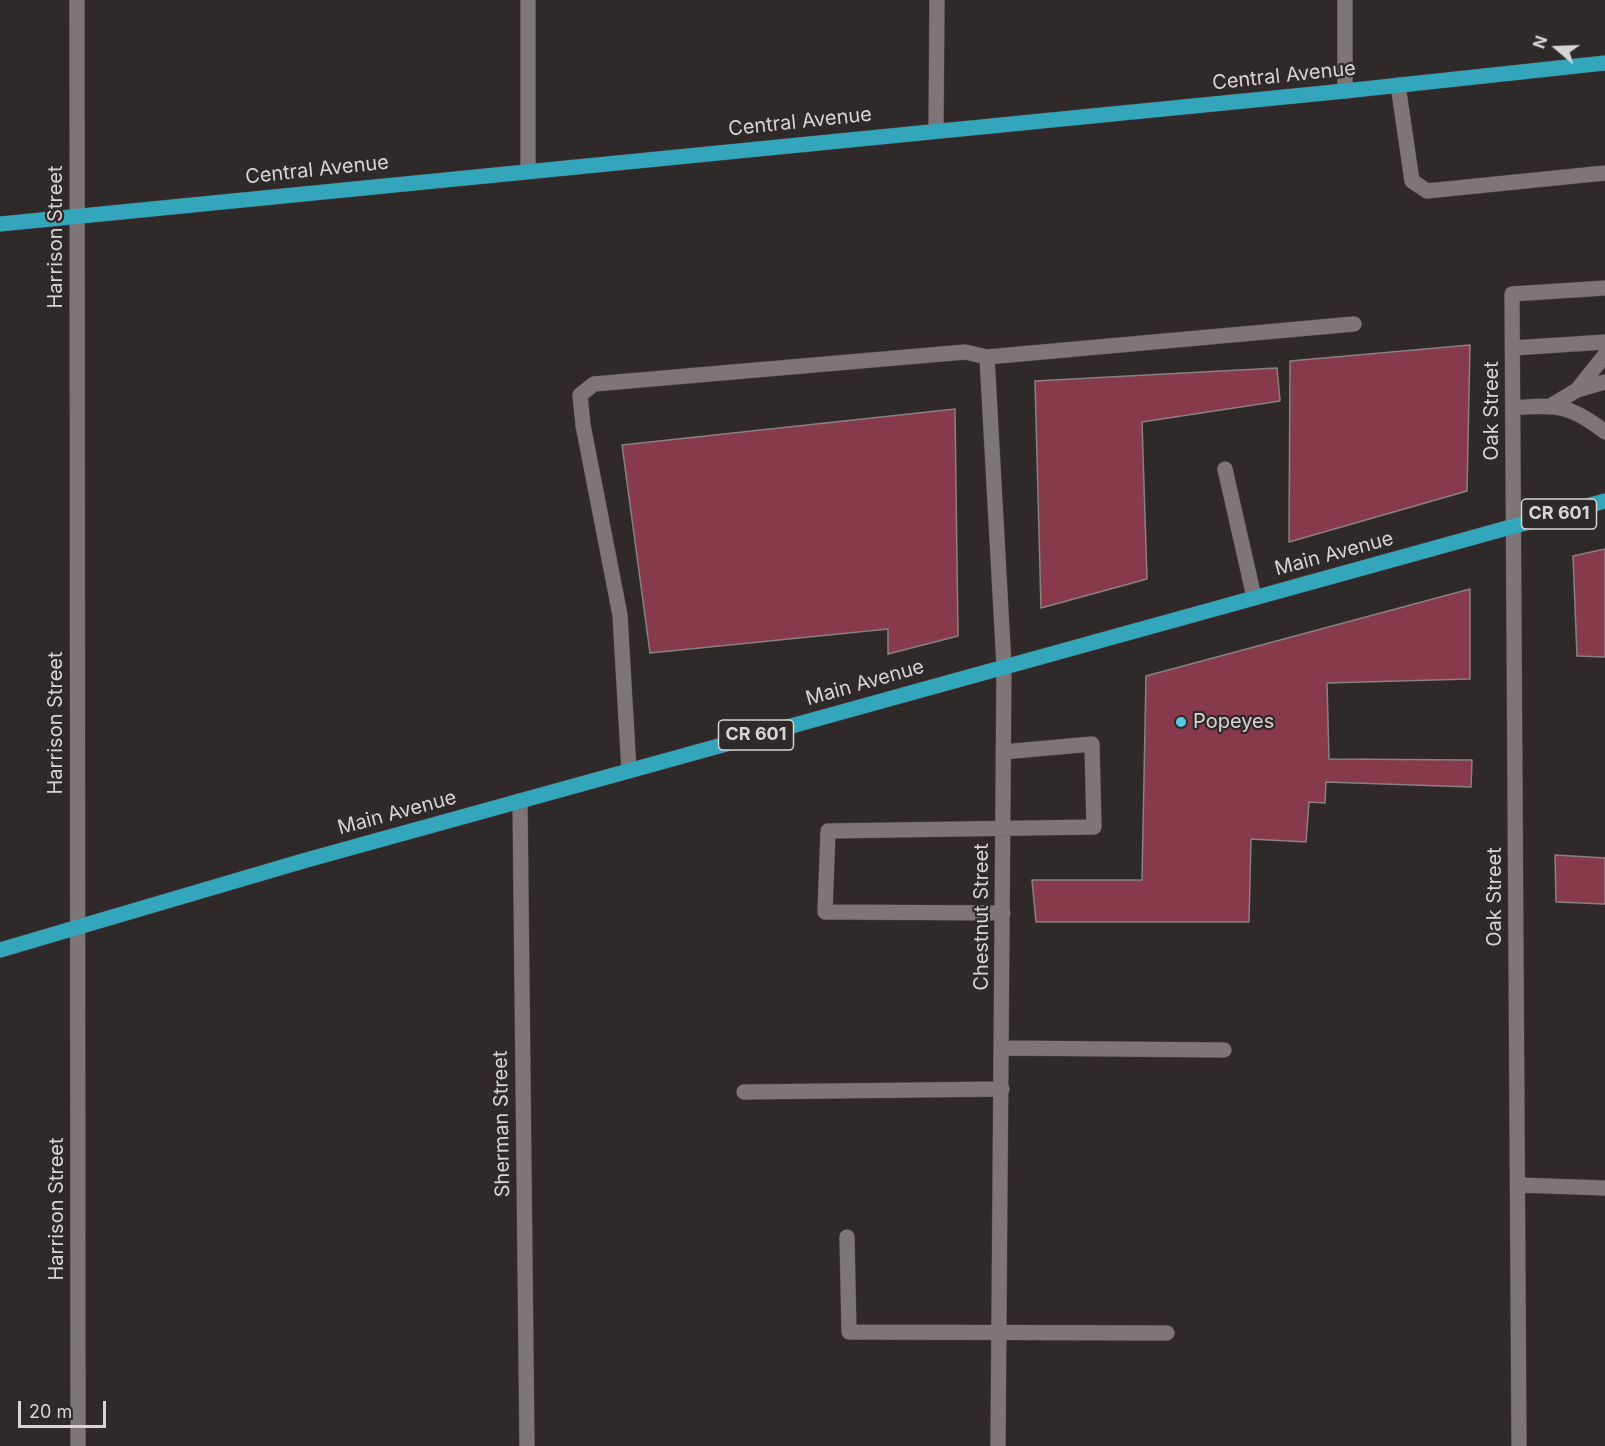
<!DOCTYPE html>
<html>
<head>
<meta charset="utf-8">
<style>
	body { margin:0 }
	#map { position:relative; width:1605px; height:1446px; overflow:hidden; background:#30292a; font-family:Inter,sans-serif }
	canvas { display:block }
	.north { position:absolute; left:1527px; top:18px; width:60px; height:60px; -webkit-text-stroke:4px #30292a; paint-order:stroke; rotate:289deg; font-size:16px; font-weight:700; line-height:24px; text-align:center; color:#d8d3d4 }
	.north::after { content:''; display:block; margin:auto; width:21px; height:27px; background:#d8d3d4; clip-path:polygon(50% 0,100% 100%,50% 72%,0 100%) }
	.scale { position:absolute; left:18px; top:1401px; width:88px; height:27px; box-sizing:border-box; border:3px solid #d8d3d4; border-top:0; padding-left:8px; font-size:18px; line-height:21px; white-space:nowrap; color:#d8d3d4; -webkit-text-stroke:4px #30292a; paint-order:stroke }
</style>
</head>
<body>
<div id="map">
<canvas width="1605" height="1446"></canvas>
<div class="north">N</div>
<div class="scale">20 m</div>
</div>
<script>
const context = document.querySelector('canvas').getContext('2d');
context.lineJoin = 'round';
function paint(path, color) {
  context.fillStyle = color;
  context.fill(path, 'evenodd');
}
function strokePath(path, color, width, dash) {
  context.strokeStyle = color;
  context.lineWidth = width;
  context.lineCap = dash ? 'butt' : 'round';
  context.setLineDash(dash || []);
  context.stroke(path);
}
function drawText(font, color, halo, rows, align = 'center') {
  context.font = font + ' Inter,sans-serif';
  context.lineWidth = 4.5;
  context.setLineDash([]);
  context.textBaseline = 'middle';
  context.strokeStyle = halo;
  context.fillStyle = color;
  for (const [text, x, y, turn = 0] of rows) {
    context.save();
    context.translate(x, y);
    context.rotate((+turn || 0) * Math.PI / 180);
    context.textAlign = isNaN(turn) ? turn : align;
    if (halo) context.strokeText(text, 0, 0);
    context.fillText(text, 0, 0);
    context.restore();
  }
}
const building = new Path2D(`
	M1470 345 1467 491 1289 542 1290 361Z
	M1277 368 1280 401 1142 422 1147 579 1041 608 1035 381Z
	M955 409 958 636 888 654V629L650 653 622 445Z
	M1605 549V657L1577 656 1573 556Z
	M1470 589V679L1327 683 1329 759 1472 760 1471 787 1326 782 1325 803 1309 802 1306 842 1251 839 1249 922H1036L1032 880H1142L1146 676Z
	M1555 855 1605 858V904L1556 902Z`);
const minor = new Path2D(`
	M77 0 78 1446
	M528 0V170
	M1398 85 1412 181 1427 191 1605 173
	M1345 91V0
	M936 130 937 0
	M1513 348 1605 342
	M987 357 1354 324
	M1577 390 1605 382
	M1552 405 1577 390 1605 355
	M1514 408C1556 404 1571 405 1605 432
	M1225 469 1254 597
	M629 771 620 615 583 425 580 395 594 384 965 352 987 357 1004 666 998 1446
	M520 801 527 1446
	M1003 913 825 912 828 831 1094 827 1092 744 1003 752
	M1002 1048 1224 1050
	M744 1092 1002 1089
	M1518 1185 1605 1188
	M847 1237 849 1332 1167 1333
	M1519 1446 1512 294 1605 288`);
const major = new Path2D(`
	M0 224 1345 91 1605 63
	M0 950 303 861 1605 501`);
const markers = [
	[1181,722,6,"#58c9e3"]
];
const shields = [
	[1559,514,75],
	[756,735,75]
];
const shieldNames = [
	["CR 601",1559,514],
	["CR 601",756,735]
];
const streetNames = [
	["Central Avenue",1284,76,-6],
	["Central Avenue",800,122,-6],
	["Central Avenue",317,170,-6],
	["Harrison Street",56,237,-90],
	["Oak Street",1492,411,-90],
	["Main Avenue",1334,554,-15],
	["Main Avenue",865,683,-16],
	["Harrison Street",56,723,-90],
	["Main Avenue",397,813,-15],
	["Oak Street",1495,897,-90],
	["Chestnut Street",982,917,-90],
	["Sherman Street",502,1124,-91],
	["Harrison Street",57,1209,-90]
];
const poiNames = [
	["Popeyes",1193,722]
];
paint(building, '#883a4d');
strokePath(building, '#898081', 1.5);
strokePath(minor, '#4a4445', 16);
strokePath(major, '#4a4445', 16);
strokePath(minor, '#7d7576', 15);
strokePath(major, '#33a6bc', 15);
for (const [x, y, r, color] of markers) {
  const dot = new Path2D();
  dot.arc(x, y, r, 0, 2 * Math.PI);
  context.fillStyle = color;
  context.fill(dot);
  strokePath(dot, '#30292a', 2);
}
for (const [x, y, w] of shields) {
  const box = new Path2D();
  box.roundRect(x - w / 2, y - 15, w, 30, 4.5);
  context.fillStyle = '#30292a';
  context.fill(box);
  strokePath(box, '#d8d3d4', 1.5);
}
drawText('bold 18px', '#d8d3d4', null, shieldNames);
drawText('20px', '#d8d3d4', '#30292a', streetNames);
drawText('20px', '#d8d3d4', '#30292a', poiNames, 'left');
</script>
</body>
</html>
